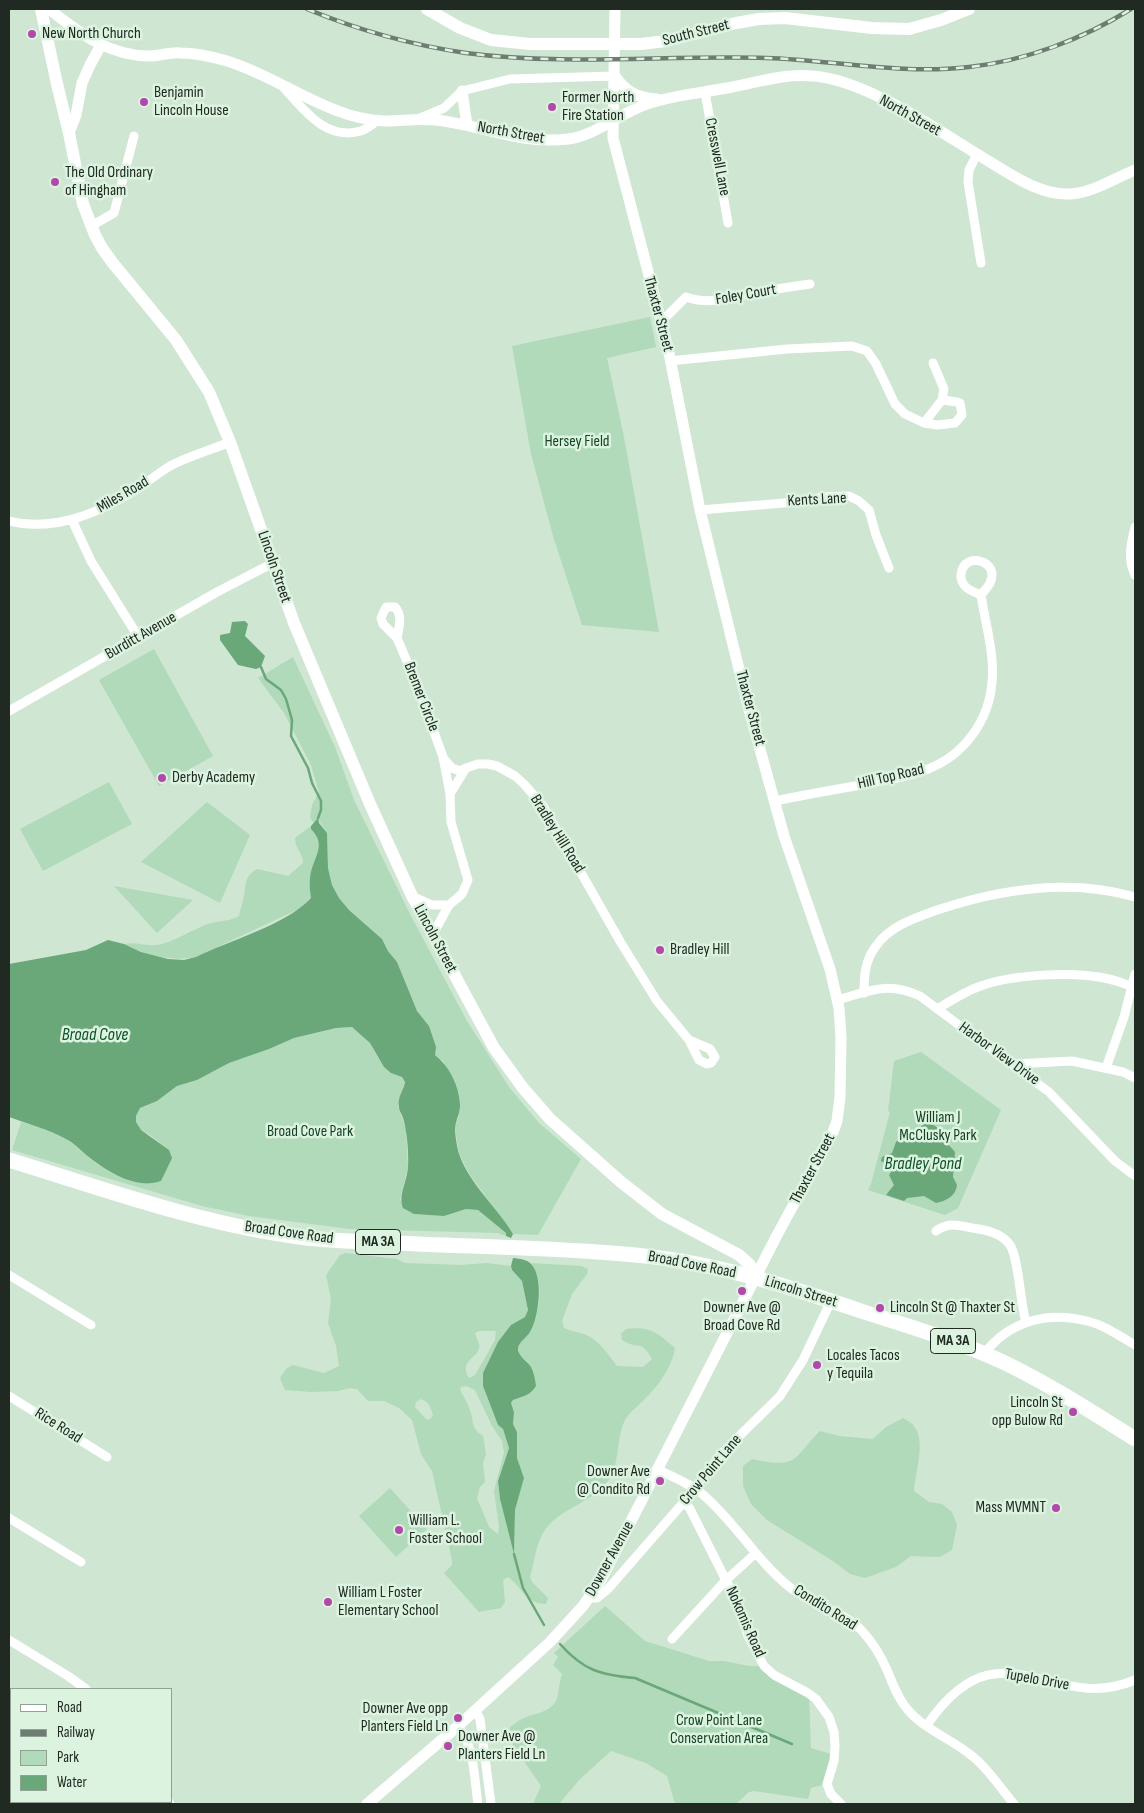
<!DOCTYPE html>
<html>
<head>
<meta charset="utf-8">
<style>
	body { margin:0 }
	#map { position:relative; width:1144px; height:1813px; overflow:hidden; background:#cfe6d3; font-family:"Sofia Sans Condensed",sans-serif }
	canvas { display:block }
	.frame { position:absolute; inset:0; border:10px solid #202922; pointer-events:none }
	.legend { position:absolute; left:10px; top:1688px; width:162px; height:115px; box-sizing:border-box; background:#dcf3e0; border:1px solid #91a294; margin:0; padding:6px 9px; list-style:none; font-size:15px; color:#202922 }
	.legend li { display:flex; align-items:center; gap:10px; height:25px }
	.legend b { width:25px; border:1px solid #91a294 }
</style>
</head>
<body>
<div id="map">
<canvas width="1144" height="1813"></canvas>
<div class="frame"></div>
<ul class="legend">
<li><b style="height:6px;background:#fff"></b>Road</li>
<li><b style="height:6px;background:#6e7d71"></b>Railway</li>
<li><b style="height:14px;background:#b0dab9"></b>Park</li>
<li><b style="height:14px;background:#6aa779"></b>Water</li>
</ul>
</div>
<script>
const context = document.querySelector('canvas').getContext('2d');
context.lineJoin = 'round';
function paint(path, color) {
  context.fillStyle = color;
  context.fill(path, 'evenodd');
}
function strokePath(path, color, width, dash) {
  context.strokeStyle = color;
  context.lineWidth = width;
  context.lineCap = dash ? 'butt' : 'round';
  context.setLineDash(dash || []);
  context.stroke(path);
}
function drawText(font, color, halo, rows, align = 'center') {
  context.font = font + ' "Sofia Sans Condensed",sans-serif';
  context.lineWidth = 5;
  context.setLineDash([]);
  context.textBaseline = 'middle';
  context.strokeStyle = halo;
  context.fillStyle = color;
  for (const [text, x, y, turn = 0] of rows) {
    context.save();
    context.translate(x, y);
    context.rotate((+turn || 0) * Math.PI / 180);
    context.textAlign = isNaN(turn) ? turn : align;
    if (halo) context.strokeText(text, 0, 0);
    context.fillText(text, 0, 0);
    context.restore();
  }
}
const green = new Path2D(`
	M650 317 656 347 607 358 624 437 659 632 582 625 553 536 531 454 512 346Z
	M154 649 213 756 159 786 99 680Z
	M293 657 335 747 354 800 411 916 467 1021 509 1087 539 1123 581 1159 538 1235 513 1234 470 1175 459 1154 455 1127 459 1116 443 1061 435 1055 429 1026 417 1011 397 962 388 951 382 939 349 910 339 898 332 885 328 868 327 833 318 819 314 823 310 818 312 805 319 792 311 765 284 713 258 678Z
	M109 782 132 824 43 871 20 829Z
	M207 802 250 835 220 903 141 862Z
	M311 826V829C328 846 312 858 310 878 309 884 310 891 311 898L301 908 196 957C170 962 146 955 124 944 137 941 149 948 162 944 177 940 190 931 205 925 218 920 225 923 239 916 240 909 243 903 244 896 246 883 245 876 257 869L288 876 303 863C303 853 295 849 295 838Z
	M114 886 193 900 157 933Z
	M352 1027 370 1043 377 1056 391 1073 402 1077 405 1082 398 1106 406 1130 408 1167 400 1200 414 1214 444 1216 466 1209 478 1210 506 1233V1236L498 1233 350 1229 249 1216 202 1206 12 1150 21 1122C37 1127 54 1131 68 1140 76 1145 82 1152 89 1158 107 1172 137 1190 161 1181L166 1167 170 1162 169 1150 150 1135 141 1130 136 1122V1116L140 1108 157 1101 177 1086 197 1080 229 1063 269 1049 294 1038 336 1028Z
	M921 1052 1001 1110 958 1208 945 1215 868 1190 871 1184 890 1112 888 1111 894 1061Z
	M346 1253 397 1259 405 1263 460 1265 487 1263 511 1266 512 1270 522 1281 528 1310 525 1317 511 1325 483 1373V1386L498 1425 503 1429 509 1448 498 1481 500 1499 514 1552 515 1510 524 1478 517 1458V1432L513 1424 514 1411 511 1403 513 1400 527 1395V1362C523 1358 519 1355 518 1349 517 1343 528 1336 531 1330 541 1311 544 1280 530 1263L581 1266 588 1269 587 1274 572 1294 562 1321 564 1328C571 1331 578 1332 584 1334 599 1340 608 1354 617 1366L643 1367 652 1359C640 1338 639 1351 622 1340L621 1334 626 1329C651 1326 657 1333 675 1348 672 1368 658 1386 644 1400 637 1407 628 1413 624 1422 616 1440 620 1465 608 1481 591 1504 558 1508 543 1533 536 1545 534 1563 530 1577L532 1582 548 1598 546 1604C527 1605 521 1586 508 1577L503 1580 505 1602 501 1608 479 1612 444 1573 452 1565V1560L432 1471 421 1454 412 1420 399 1408 384 1401H368L357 1389 350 1388 338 1391 311 1392 285 1390 280 1378 286 1369 293 1365 324 1373 339 1366 336 1346 328 1323 331 1299 326 1275 340 1255ZM479 1331H496L495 1340 475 1375 469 1378C459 1362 475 1359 479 1349 481 1344 476 1339 475 1333ZM466 1386 475 1390 492 1426 502 1441 504 1453 494 1491 499 1527 498 1534 489 1527 477 1498 480 1487 485 1482 483 1463 486 1454 483 1436C469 1427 475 1421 469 1408 467 1402 463 1396 460 1390L461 1387ZM421 1399C429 1402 431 1407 433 1416L429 1420 425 1418 415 1407 416 1402Z
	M903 1418C906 1420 911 1422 913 1425 927 1440 915 1472 914 1491L929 1502 942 1504 952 1512 957 1525 952 1550 940 1557 911 1556 896 1567 865 1578 850 1574 833 1561 767 1520 751 1504 743 1486V1466L752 1459C763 1461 781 1466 792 1460 799 1457 812 1438 820 1431L839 1436 873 1439 886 1427Z
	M390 1488 427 1529 396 1557 359 1516Z
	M605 1606 645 1641 709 1661H724L749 1666H760L809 1694 811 1748 831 1754 822 1785 811 1788 808 1799 754 1791 749 1792 736 1804H675L667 1776 646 1763 611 1751 580 1779 559 1804H533L541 1786 509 1739 510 1727C515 1724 519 1720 524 1718 535 1713 549 1713 556 1701 559 1694 559 1682 562 1674L553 1665 558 1657 554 1653Z`);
const water = new Path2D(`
	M245 621 248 624 245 636 265 656 261 667 256 669 238 665 220 640V635L230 633 232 622Z
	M318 818 319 823 327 833 328 868 332 885 339 898 349 910 382 939 388 951 397 962 417 1011 429 1026 436 1047 435 1055C450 1067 459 1086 460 1105 460 1113 456 1120 455 1128 455 1135 457 1147 459 1154 470 1185 497 1207 513 1234L511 1238 506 1236V1233L478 1210 466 1209 444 1216 414 1214 403 1208C398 1195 407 1182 408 1167 409 1155 407 1130 403 1118 402 1114 399 1111 399 1107 397 1097 404 1090 405 1082L402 1077 391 1073 384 1067 370 1043 352 1027 336 1028 294 1038 269 1049 229 1063 197 1080 177 1086 157 1101 140 1108 136 1116V1122L141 1130 169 1150 172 1158 161 1181C137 1190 108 1172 90 1158 82 1152 76 1144 66 1139 48 1129 28 1124 9 1117V964L86 950 108 940 124 944 141 952 168 959 184 960 196 957C228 941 288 924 311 898 310 891 309 884 310 878 312 858 328 846 311 829V826Z
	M924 1124C937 1123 939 1129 944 1139 947 1144 952 1148 955 1152L953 1177 957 1185C956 1196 946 1201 936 1203L924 1196 907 1198 904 1201 886 1195 894 1185 889 1175 893 1169 881 1161 882 1157 892 1153 896 1142 902 1136 916 1132Z
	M513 1258C520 1259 526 1259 531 1264 544 1277 539 1318 530 1332 527 1337 519 1342 518 1348 517 1355 527 1361 531 1367 534 1373 535 1379 536 1386 530 1396 523 1396 513 1400L511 1403 514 1412 513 1424 517 1432V1458L524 1478 515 1510 514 1554 500 1499 498 1481 509 1448 503 1429 498 1425 483 1386V1373L498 1342 511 1325 525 1317 528 1310 522 1281 512 1270 511 1266Z`);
const stream = new Path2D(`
	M261 667 266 679 281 690 286 699 292 720 291 736 308 768 312 783 321 801V810L318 818
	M514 1554 523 1588 544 1625
	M560 1644C584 1671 601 1675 635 1678L792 1744`);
const minor = new Path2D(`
	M284 88C305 111 326 141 361 131 367 129 373 124 378 120
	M705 92 728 223
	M418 119 444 108 462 91 510 79 615 76
	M977 154 969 170 968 182 981 263
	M91 226 114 213 134 136
	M660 318 667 316 686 297C708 305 726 298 748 294 768 290 789 287 810 284
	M670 361 787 349 852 346 867 351 876 364 895 404 905 414 924 423 938 425 955 423 962 415 960 403 957 402 942 400 944 389 933 363
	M924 423 942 400
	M700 510 796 502 824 497 849 496 859 501 869 510 876 535 889 568
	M72 520 91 561 139 638
	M9 521C56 533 103 511 142 486 151 479 160 472 170 466 189 456 211 450 230 442
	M1135 527C1131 544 1127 558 1135 575
	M397 638C399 627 403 616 395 607H386L381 618 383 624 397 638 417 685 443 757 450 794
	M9 711 217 592 273 563
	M444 759 452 768 460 771 466 768
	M775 801C803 795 832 790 861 785 883 780 907 778 928 769 964 755 989 721 992 682 995 655 985 622 981 595 984 591 988 587 990 583 1001 561 964 550 961 574 960 579 963 585 967 588 971 591 976 593 981 595
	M412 896 432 905H449
	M433 934 449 905 462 894 468 880 451 822 450 794 466 768 478 764H488L497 766 515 776 524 784 543 806 621 943 657 1001 689 1040 710 1049 715 1057 711 1063 707 1064 699 1060 689 1040
	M864 993C864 976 865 960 876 946 890 926 915 918 937 910 1000 889 1070 878 1135 897
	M837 1000C870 991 886 981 920 996L1049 1092 1115 1161 1135 1176
	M937 1009C951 1001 964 992 978 987 1012 974 1074 971 1109 979 1118 981 1127 985 1135 987
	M1013 1064 1072 1061 1123 1072 1135 1078
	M1106 1068 1124 1017 1135 974
	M936 1231C948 1222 958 1225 972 1228 986 1230 1002 1233 1010 1245 1019 1259 1020 1303 1026 1322
	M9 1275 91 1325
	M984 1354C1009 1321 1047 1311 1087 1321 1104 1325 1120 1336 1135 1345
	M9 1396 107 1457
	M658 1470C672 1476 688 1483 701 1493 735 1521 757 1562 792 1589 814 1605 844 1611 863 1632 873 1643 881 1656 887 1670 893 1684 898 1699 908 1710 925 1730 952 1739 972 1756 989 1769 1000 1788 1014 1804
	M684 1502 690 1509 736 1600 748 1636 764 1666 774 1675 808 1693 816 1699 829 1717 834 1732 835 1746 834 1761 827 1784 831 1794 841 1804
	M9 1518 81 1562
	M589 1598H597L608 1589 683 1503 722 1453 780 1396 803 1360 831 1301
	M672 1639 726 1580 756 1553
	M9 1640 68 1676 86 1689
	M475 1710 480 1719 491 1804
	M927 1725C1001 1618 1051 1716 1135 1680
	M458 1726C475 1747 474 1778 478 1804
	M9 1737 11 1739
	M72 1802 74 1804
	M169 1802 170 1804`);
const tertiary = new Path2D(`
	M49 9C80 34 111 57 152 56 162 55 172 52 181 53 196 53 213 57 227 61 266 73 300 97 338 111 353 117 368 120 384 121 401 121 419 118 436 120 481 125 522 145 568 139 597 135 620 113 647 104 673 95 701 93 727 88 756 83 783 73 813 76 868 80 943 134 990 162 1015 177 1040 195 1070 194 1092 193 1115 178 1135 170
	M615 76C626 92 638 98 657 99
	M462 91 467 125
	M69 133 76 115 82 83 90 65 101 45
	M367 1804 458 1726 550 1642 583 1606 601 1580 776 1237 833 1132 837 1121 840 1097 841 1037 839 1008 830 969 784 836 748 706 700 510 668 348 613 138 615 9`);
const secondary = new Path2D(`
	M41 9 57 84 69 133 83 204 95 235 102 248 112 262 176 340 209 392 230 442 294 623 370 804 412 896 494 1048 523 1088 550 1119 621 1182 662 1214 739 1255 750 1265 755 1278
	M427 9 460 28 491 40 530 44H641L666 41 736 23 759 19 785 18 872 28 909 29 941 20 969 9`);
const primary = new Path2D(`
	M9 1160C104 1189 200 1224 299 1237 338 1242 378 1242 417 1244 490 1247 563 1248 635 1255 714 1262 790 1287 864 1312 911 1327 958 1341 1003 1362 1049 1384 1092 1412 1135 1439`);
const rail = new Path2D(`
	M307 9C358 30 411 45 466 53 565 66 666 55 766 58 834 60 900 75 969 67 1025 61 1083 39 1131 9`);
const markers = [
	[32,34,5,"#b248a9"],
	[144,102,5,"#b248a9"],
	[552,107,5,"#b248a9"],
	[55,182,5,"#b248a9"],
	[162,778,5,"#b248a9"],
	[660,950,5,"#b248a9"],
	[742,1291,5,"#b248a9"],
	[880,1308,5,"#b248a9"],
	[817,1365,5,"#b248a9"],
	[1073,1412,5,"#b248a9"],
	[660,1481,5,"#b248a9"],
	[1056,1508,5,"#b248a9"],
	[399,1530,5,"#b248a9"],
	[328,1602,5,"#b248a9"],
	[458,1718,5,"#b248a9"],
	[448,1746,5,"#b248a9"]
];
const shields = [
	[378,1242,45],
	[953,1341,45]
];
const shieldNames = [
	["MA 3A",378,1242],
	["MA 3A",953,1341]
];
const streetNames = [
	["South Street",696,33,-14],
	["North Street",910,116,29],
	["North Street",511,133,10],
	["Cresswell Lane",717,157,79],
	["Foley Court",746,295,-10],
	["Thaxter Street",658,314,75],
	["Miles Road",123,495,-30],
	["Kents Lane",817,500,-3],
	["Lincoln Street",274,567,71],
	["Burditt Avenue",141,636,-30],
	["Bremer Circle",421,697,69],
	["Thaxter Street",750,708,75],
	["Hill Top Road",891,777,-13],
	["Bradley Hill Road",557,834,58],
	["Lincoln Street",435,939,62],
	["Harbor View Drive",999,1054,36],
	["Thaxter Street",813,1169,-62],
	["Broad Cove Road",289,1233,8],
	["Broad Cove Road",692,1265,11],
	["Lincoln Street",801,1292,17],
	["Rice Road",58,1426,32],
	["Crow Point Lane",711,1470,-50],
	["Downer Avenue",610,1559,-61],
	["Condito Road",825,1608,32],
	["Nokomis Road",745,1622,66],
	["Tupelo Drive",1037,1680,10]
];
const poiNames = [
	["New North Church",42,34],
	["Benjamin",154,93],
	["Lincoln House",154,111],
	["Former North",562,98],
	["Fire Station",562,116],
	["The Old Ordinary",65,173],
	["of Hingham",65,191],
	["Derby Academy",172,778],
	["Bradley Hill",670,950],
	["Downer Ave @",742,1308,"center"],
	["Broad Cove Rd",742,1326,"center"],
	["Lincoln St @ Thaxter St",890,1308],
	["Locales Tacos",827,1356],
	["y Tequila",827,1374],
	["Lincoln St",1063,1403,"right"],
	["opp Bulow Rd",1063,1421,"right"],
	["Downer Ave",650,1472,"right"],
	["@ Condito Rd",650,1490,"right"],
	["Mass MVMNT",1046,1508,"right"],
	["William L.",409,1521],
	["Foster School",409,1539],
	["William L Foster",338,1593],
	["Elementary School",338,1611],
	["Downer Ave opp",448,1709,"right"],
	["Planters Field Ln",448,1727,"right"],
	["Downer Ave @",458,1737],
	["Planters Field Ln",458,1755]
];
const parkNames = [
	["Hersey Field",577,442],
	["William J",938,1118],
	["McClusky Park",938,1136],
	["Broad Cove Park",310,1132],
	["Crow Point Lane",719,1721],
	["Conservation Area",719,1739]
];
const waterNames = [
	["Broad Cove",95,1035],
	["Bradley Pond",923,1164]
];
paint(green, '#b0dab9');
paint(water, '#6aa779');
strokePath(stream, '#6aa779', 2.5);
strokePath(minor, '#fff', 9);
strokePath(tertiary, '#fff', 11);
strokePath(secondary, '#fff', 12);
strokePath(primary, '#fff', 15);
strokePath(rail, '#6e7d71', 4.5);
strokePath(rail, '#dcf3e0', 2.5, [8]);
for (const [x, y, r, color] of markers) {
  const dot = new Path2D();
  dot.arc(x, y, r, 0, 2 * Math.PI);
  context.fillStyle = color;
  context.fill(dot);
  strokePath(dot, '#dcf3e0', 2);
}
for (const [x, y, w] of shields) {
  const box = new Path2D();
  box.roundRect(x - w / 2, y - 12.5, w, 25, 4);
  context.fillStyle = '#dcf3e0';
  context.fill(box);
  strokePath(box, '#202922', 1);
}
drawText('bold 15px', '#202922', null, shieldNames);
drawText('16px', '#202922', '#dcf3e0', streetNames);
drawText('16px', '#202922', '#dcf3e0', poiNames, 'left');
drawText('16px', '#154223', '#dcf3e0', parkNames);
drawText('italic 18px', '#0b5227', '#dcf3e0', waterNames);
</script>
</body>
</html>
